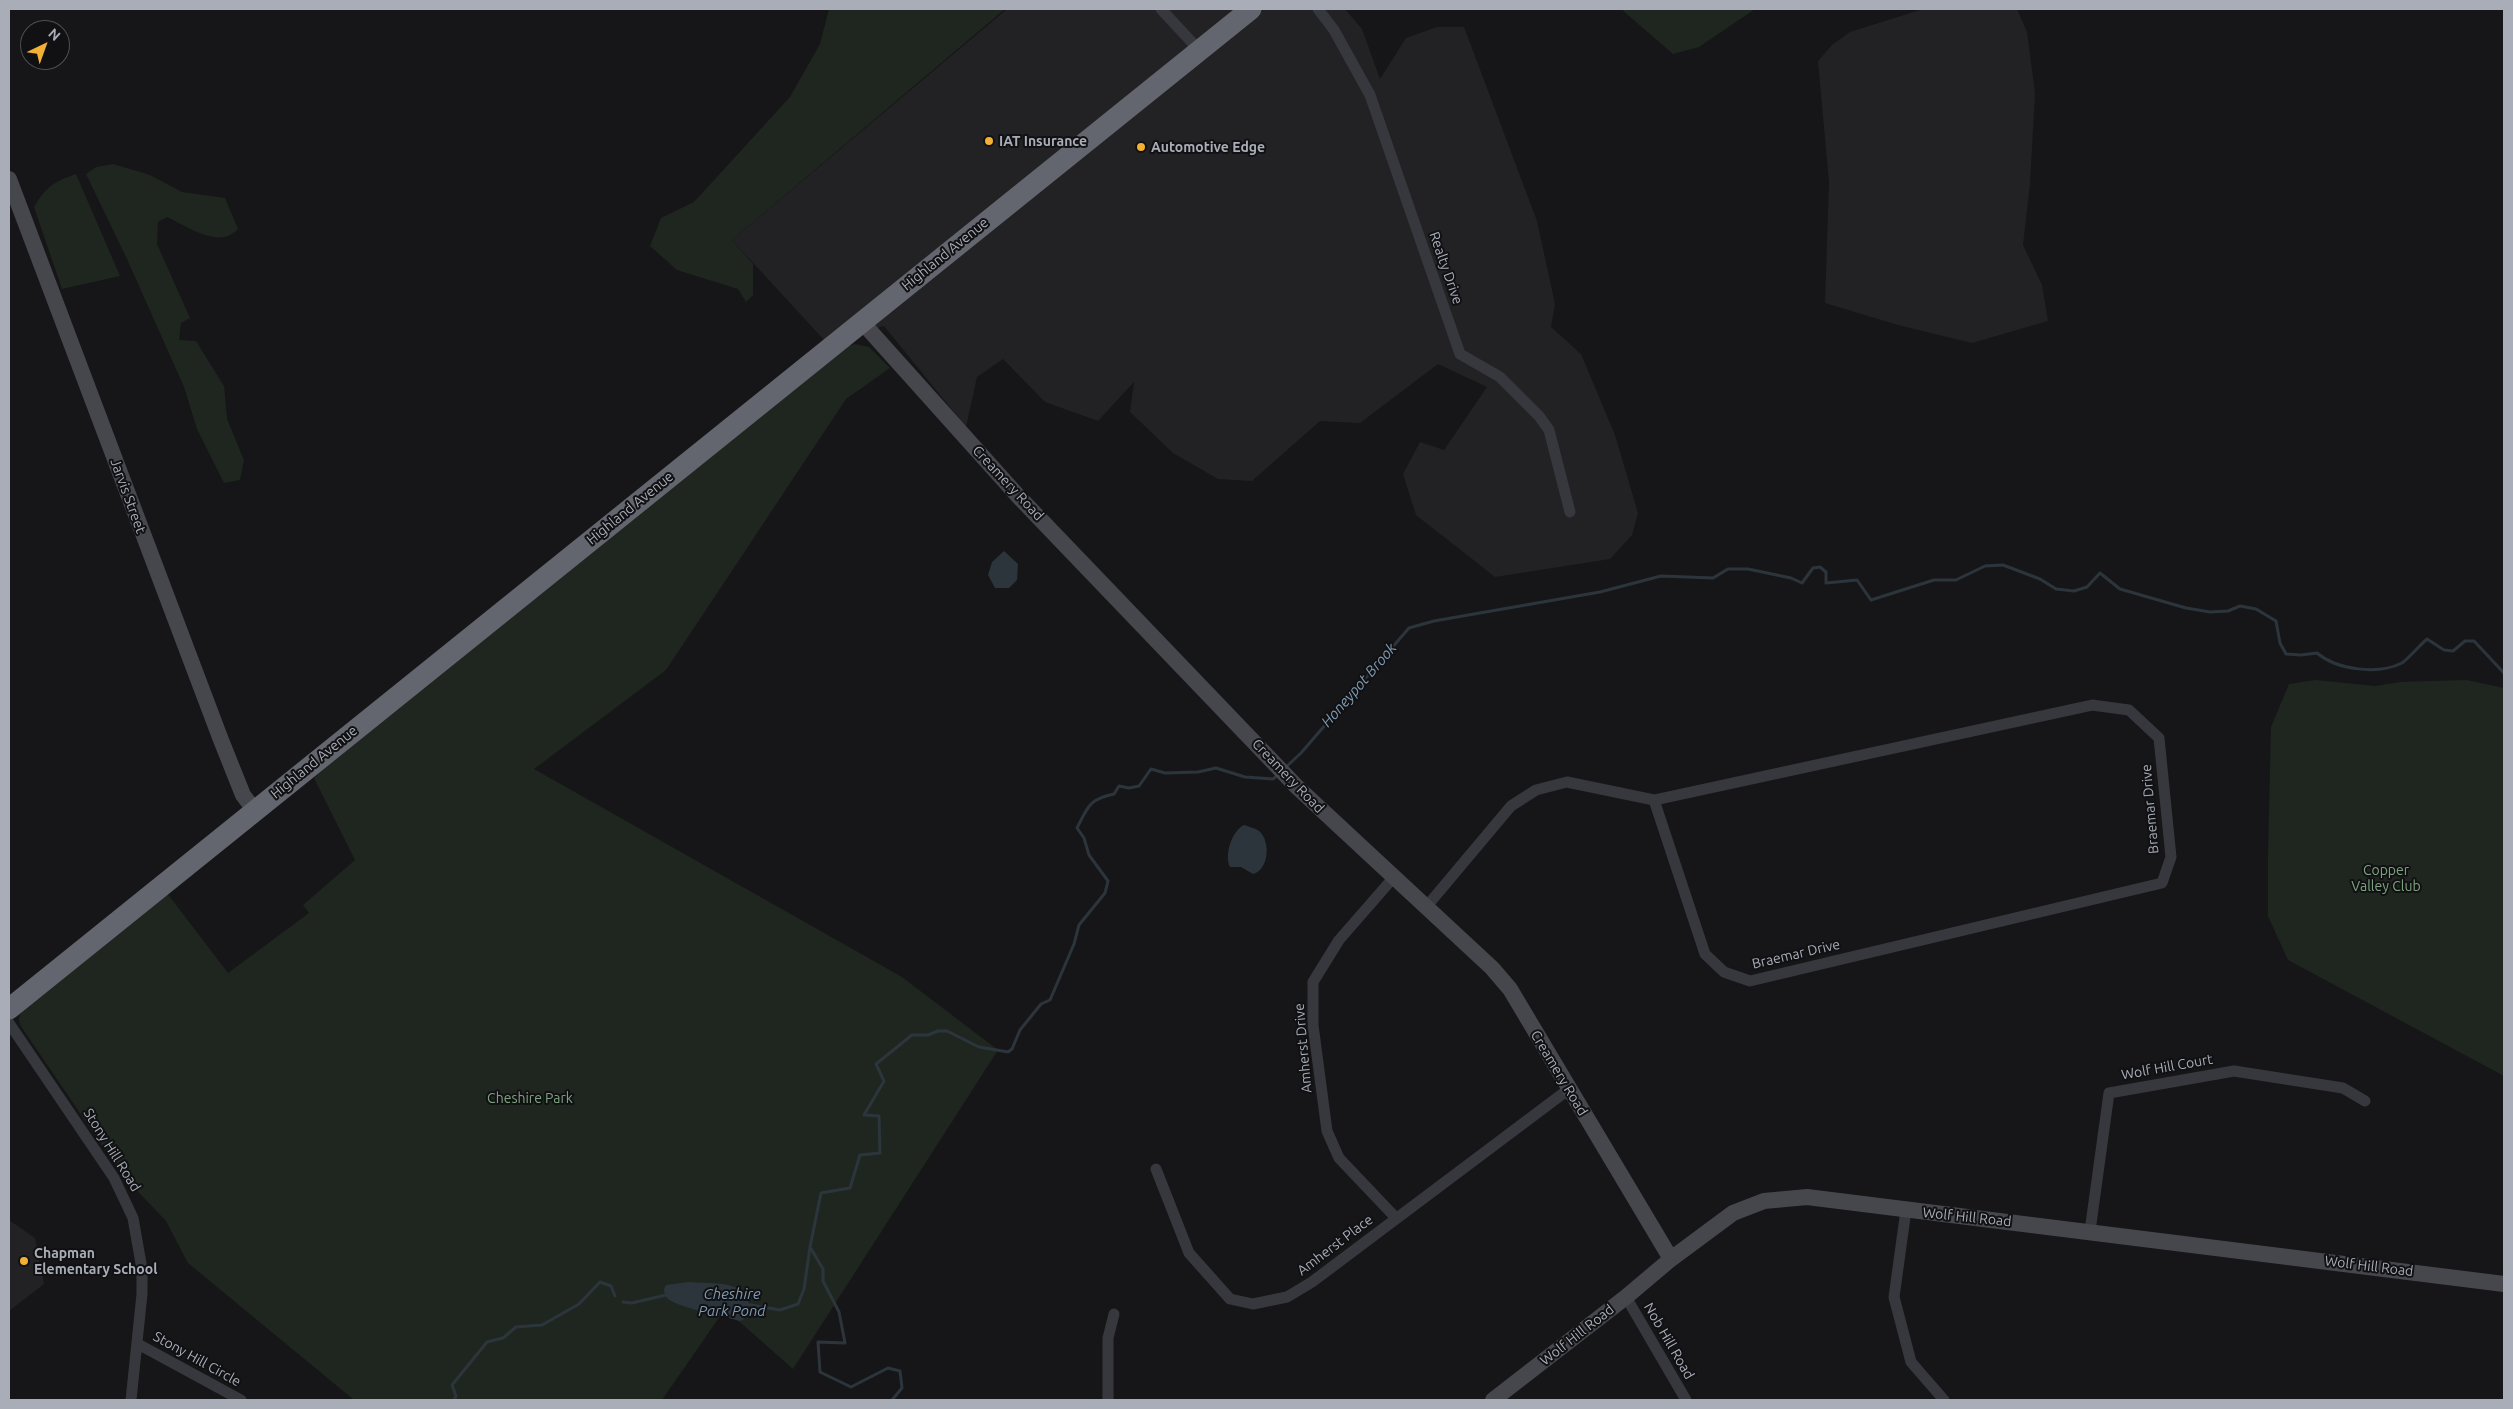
<!DOCTYPE html>
<html>
<head>
<meta charset="utf-8">
<style>
	body { margin:0 }
	#map { position:relative; width:2513px; height:1409px; overflow:hidden; background:#161618; font-family:Ubuntu,sans-serif }
	canvas { display:block }
	.frame { position:absolute; inset:0; border:10px solid #a8adb8; pointer-events:none }
	.north { position:absolute; left:20px; top:20px; width:50px; height:50px; box-sizing:border-box; background:#111113; border:1px solid #4d4f55; border-radius:50%; rotate:42deg; font-size:14px; font-weight:700; line-height:20px; text-align:center; color:#a8adb8 }
	.north::after { content:''; display:block; margin:auto; width:18px; height:22px; background:#f2b134; clip-path:polygon(50% 0,100% 100%,50% 72%,0 100%) }
</style>
</head>
<body>
<div id="map">
<canvas width="2513" height="1409"></canvas>
<div class="frame"></div>
<div class="north">N</div>
</div>
<script>
const context = document.querySelector('canvas').getContext('2d');
context.lineJoin = 'round';
function paint(path, color) {
  context.fillStyle = color;
  context.fill(path, 'evenodd');
}
function strokePath(path, color, width, dash) {
  context.strokeStyle = color;
  context.lineWidth = width;
  context.lineCap = dash ? 'butt' : 'round';
  context.setLineDash(dash || []);
  context.stroke(path);
}
function drawText(font, color, halo, rows, align = 'center') {
  context.font = font + ' Ubuntu,sans-serif';
  context.lineWidth = 4;
  context.setLineDash([]);
  context.textBaseline = 'middle';
  context.strokeStyle = halo;
  context.fillStyle = color;
  for (const [text, x, y, turn = 0] of rows) {
    context.save();
    context.translate(x, y);
    context.rotate((+turn || 0) * Math.PI / 180);
    context.textAlign = isNaN(turn) ? turn : align;
    if (halo) context.strokeText(text, 0, 0);
    context.fillText(text, 0, 0);
    context.restore();
  }
}
const built = new Path2D(`
	M1007 9H1345L1362 29 1380 79 1406 38 1437 27H1464L1537 221 1555 304 1551 327 1581 354 1615 435 1638 513 1632 535 1610 559 1495 577 1416 515 1403 474 1420 442 1444 450 1487 387 1438 364 1360 423 1320 421 1252 481 1218 479 1173 453 1130 412 1134 382 1098 421 1045 402 1003 359 977 377 966 427 884 326 826 342 732 240Z
	M1923 9H2017L2027 32 2035 93 2030 184 2023 245 2042 285 2048 321 1972 343 1898 325 1825 303 1829 182 1818 61 1832 45 1850 32Z
	M9 1220 35 1238 44 1284 9 1311Z`);
const green = new Path2D(`
	M829 9H1005L732 240 753 264V295L746 302 738 289 677 270 650 246 661 218 694 202 790 97 820 44Z
	M1621 9H1755L1699 47 1673 54Z
	M113 164 150 175 182 192 225 198 238 229C219 250 187 226 167 217L158 222 157 244 190 318 181 323 179 340 196 341 224 386 227 419 244 460 240 480 224 483 197 429 184 387 127 259 86 174 96 167Z
	M76 174 120 276 62 289 34 207C46 187 53 182 76 174Z
	M855 344 869 347 890 368 846 399 666 670 534 769 902 977 998 1050 793 1369 725 1309 662 1400H354L188 1263 166 1221 123 1176 22 1028C18 1021 18 1018 22 1010L167 893 228 973 309 913 303 905 355 860 314 778 326 766 846 347Z
	M2315 680 2375 686 2401 682 2467 680 2504 688V1076L2288 960 2268 916V855L2271 727 2289 684Z`);
const water = new Path2D(`
	M1004 551 1018 564 1017 580 1009 588H995L988 575 992 562Z
	M1244 825C1249 827 1255 828 1259 831 1271 841 1269 870 1253 874L1241 867H1230C1224 854 1232 831 1244 825Z
	M689 1282C709 1284 735 1280 749 1297L748 1311 743 1320 739 1321C721 1315 682 1309 668 1299 665 1296 664 1293 664 1289L666 1285Z`);
const stream = new Path2D(`
	M1286 767 1301 753 1409 628 1434 621 1600 592 1661 576 1713 578 1728 569H1748L1791 578 1802 583 1813 568 1820 567 1826 572V583L1857 580 1871 600 1934 580H1956L1985 566 2003 565 2040 579 2056 589 2074 591 2087 587 2100 573 2120 589 2186 608 2210 612 2228 611 2240 606 2256 609 2276 621 2280 643 2286 654 2301 655 2317 653C2337 670 2378 675 2402 663 2407 660 2420 645 2427 639L2444 650 2453 651 2465 641H2474L2504 673
	M623 1302 632 1303 666 1295
	M745 1304 780 1310 798 1304 804 1289 810 1247
	M454 1400 456 1396 452 1385 487 1342 503 1338 516 1327 542 1325 579 1304 600 1282 611 1286 615 1296
	M892 1400 902 1388 900 1371 888 1368 851 1387 820 1372 818 1342 845 1343 839 1312 823 1281V1269L810 1247 821 1193 850 1188 860 1155 880 1153 879 1116 864 1115 884 1081 876 1064 912 1035H928L938 1031H947L979 1047 1008 1052 1012 1049 1020 1030 1041 1004 1050 1000 1074 944 1079 925 1105 893 1108 881 1089 855 1084 838 1077 828C1088 807 1089 799 1114 794L1119 786 1129 788 1139 786 1151 769 1165 773 1198 772 1216 768 1245 777 1273 779 1278 775`);
const street = new Path2D(`
	M1161 9 1199 50
	M1318 9 1334 30 1370 95 1460 354 1500 377 1539 416 1549 430 1570 512
	M2092 705 2129 710 2159 738 2171 857 2162 883 1750 981 1724 972 1705 954 1654 800Z
	M1394 877 1339 940 1313 982V1025L1327 1131 1339 1158 1396 1218
	M1427 906 1511 806 1536 790 1567 782 1654 800
	M9 1023 114 1178 133 1218 142 1269V1294L131 1400
	M1156 1169 1189 1253 1230 1299 1253 1304 1287 1297 1312 1282 1569 1089
	M1906 1210 1894 1297 1911 1362 1944 1400
	M2090 1231 2109 1093 2234 1071 2343 1088 2365 1101
	M1626 1297 1686 1400
	M138 1344 241 1400
	M1108 1400V1338L1114 1314`);
const secondary = new Path2D(`
	M9 179 221 740 243 795 255 811
	M862 322 1018 496 1297 787 1492 968 1510 989 1671 1259
	M1493 1400 1626 1297 1671 1259 1733 1213 1764 1201 1807 1197 2504 1284`);
const highway = new Path2D(`
	M9 1009 1251 9`);
const markers = [
	[989,141,5,"#f2b134"],
	[1141,147,5,"#f2b134"],
	[24,1261,5,"#f2b134"]
];
const poiNames = [
	["IAT Insurance",999,141],
	["Automotive Edge",1151,147],
	["Chapman",34,1253],
	["Elementary School",34,1269]
];
const streetNames = [
	["Highland Avenue",945,254,-39],
	["Realty Drive",1446,268,71],
	["Creamery Road",1008,483,47],
	["Jarvis Street",128,496,70],
	["Highland Avenue",630,508,-39],
	["Highland Avenue",314,762,-39],
	["Creamery Road",1288,776,46],
	["Braemar Drive",2150,809,-95],
	["Braemar Drive",1796,954,-13],
	["Amherst Drive",1303,1048,-95],
	["Wolf Hill Court",2167,1067,-10],
	["Creamery Road",1559,1073,59],
	["Stony Hill Road",112,1150,58],
	["Wolf Hill Road",1967,1217,6],
	["Amherst Place",1335,1245,-37],
	["Wolf Hill Road",2369,1266,7],
	["Wolf Hill Road",1577,1335,-38],
	["Nob Hill Road",1669,1341,60],
	["Stony Hill Circle",197,1359,29]
];
const parkNames = [
	["Copper",2386,870],
	["Valley Club",2386,886],
	["Cheshire Park",530,1098]
];
const waterNames = [
	["Honeypot Brook",1359,685,-49],
	["Cheshire",732,1294],
	["Park Pond",732,1311]
];
paint(built, '#222225');
paint(green, '#1e261f');
paint(water, '#2c353c');
strokePath(stream, '#2c353c', 3);
strokePath(street, '#37383d', 11);
strokePath(secondary, '#45474d', 16);
strokePath(highway, '#63666e', 21);
for (const [x, y, r, color] of markers) {
  const dot = new Path2D();
  dot.arc(x, y, r, 0, 2 * Math.PI);
  context.fillStyle = color;
  context.fill(dot);
  strokePath(dot, '#111113', 2);
}
drawText('bold 14px', '#a8adb8', '#111113', poiNames, 'left');
drawText('14px', '#a8adb8', '#111113', streetNames);
drawText('14px', '#7fa381', '#111113', parkNames);
drawText('italic 15px', '#7f9bb3', '#111113', waterNames);
</script>
</body>
</html>
